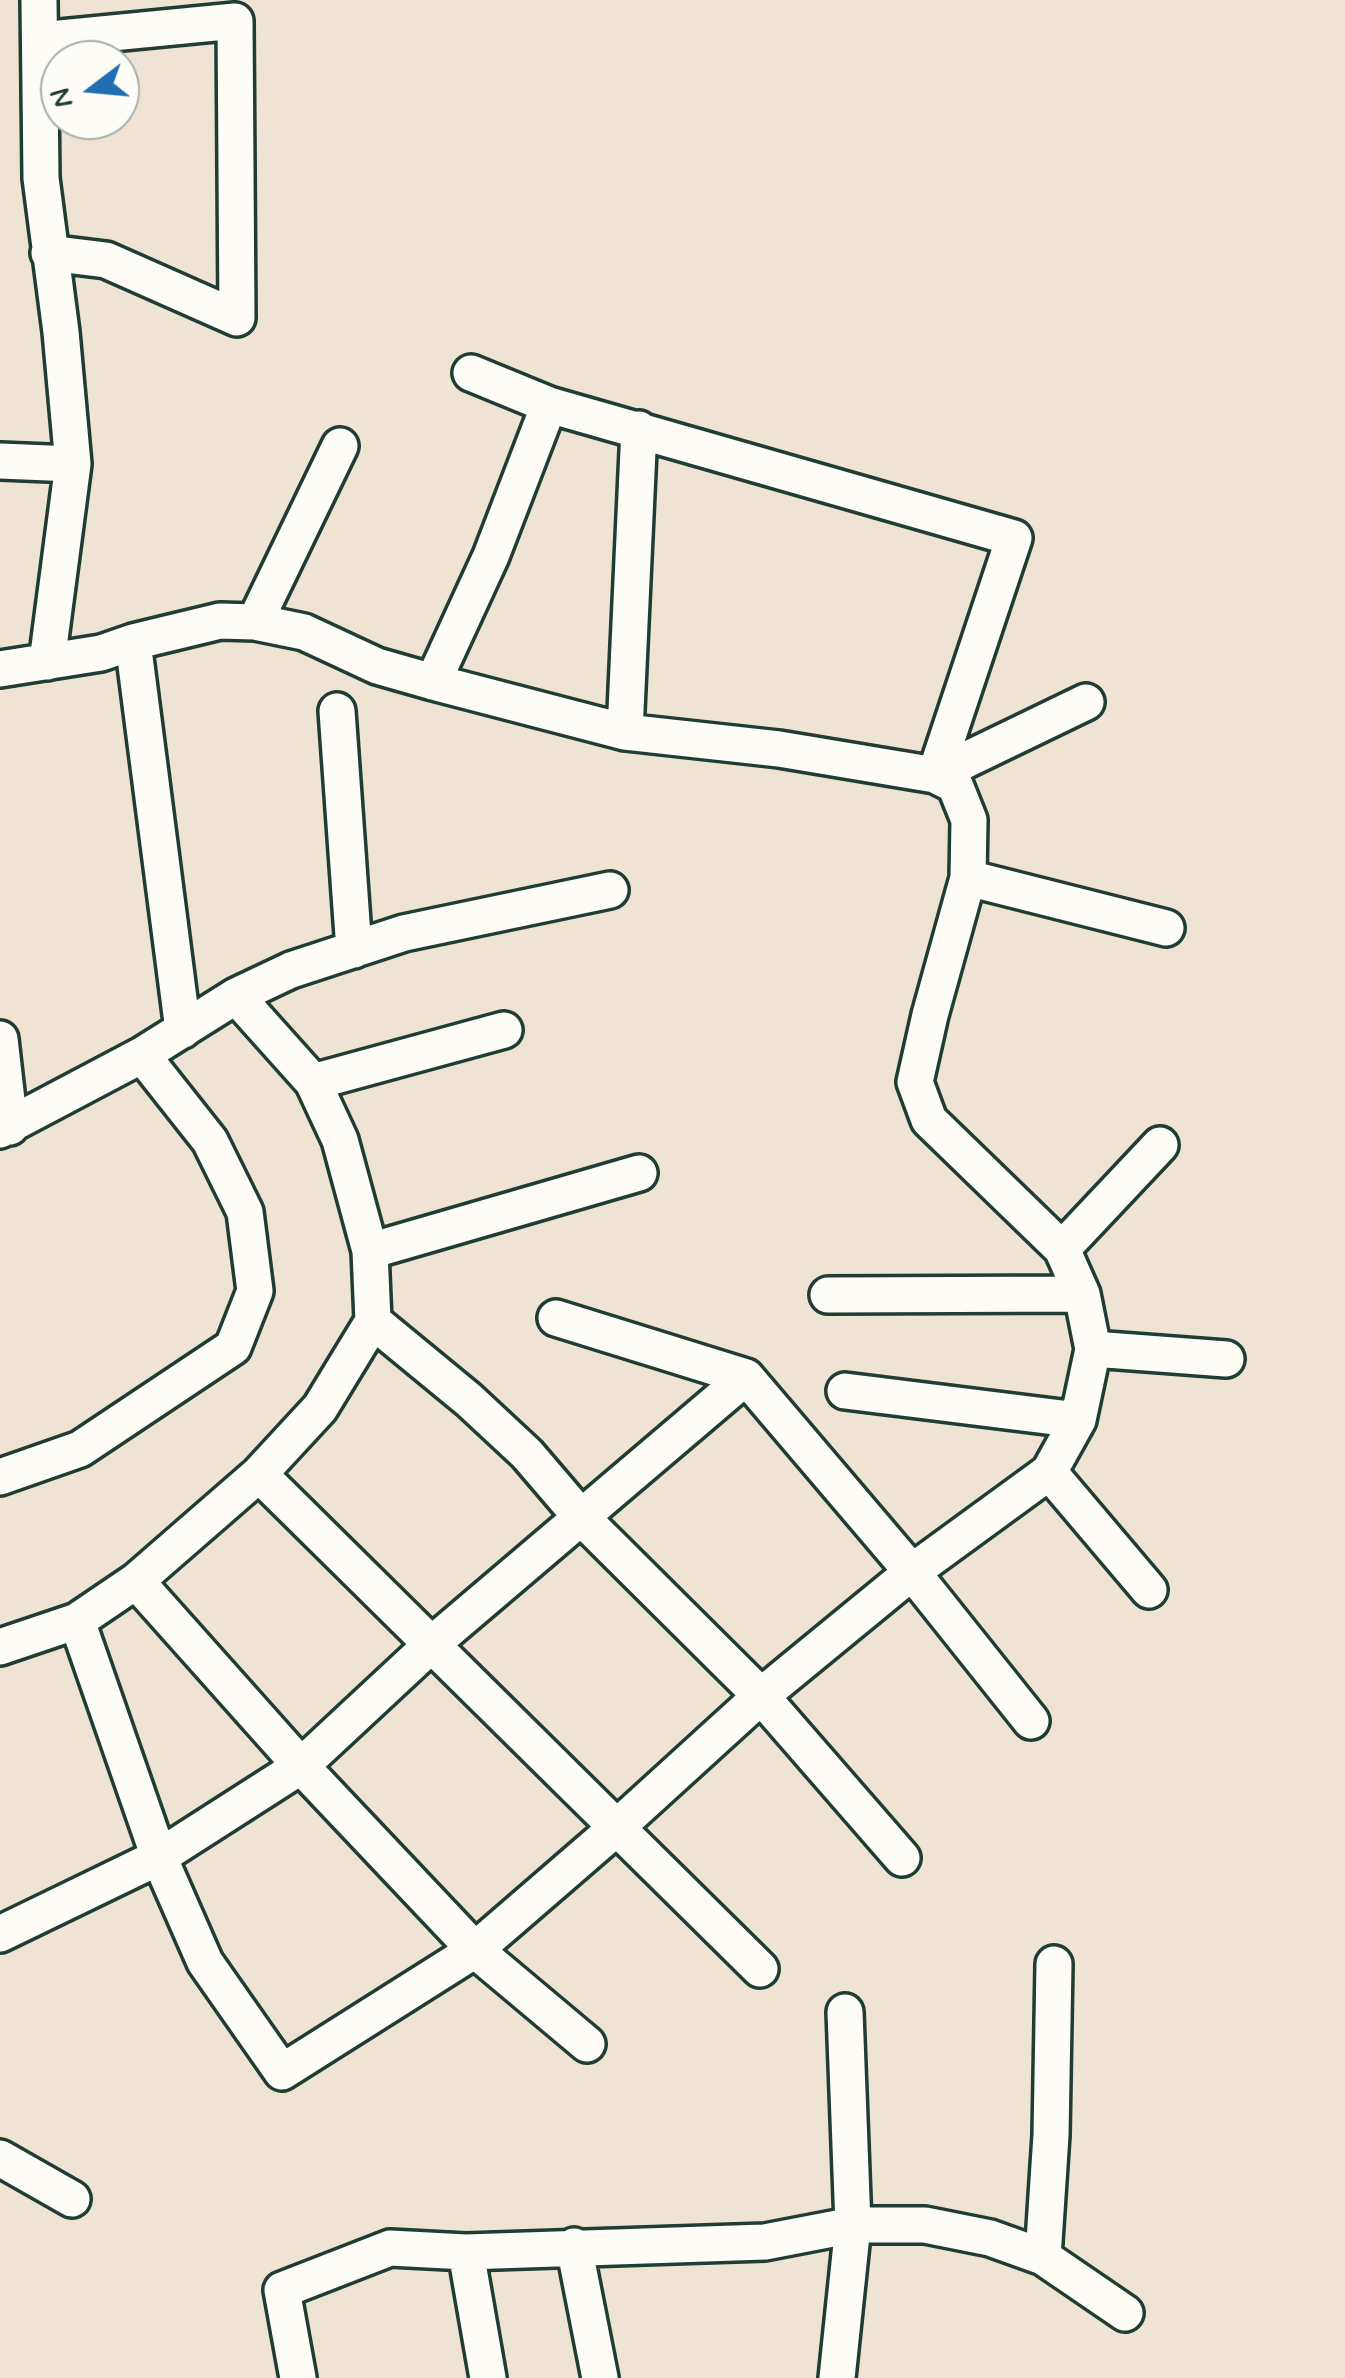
<!DOCTYPE html>
<html>
<head>
<meta charset="utf-8">
<style>
	body { margin:0 }
	#map { position:relative; width:1345px; height:2378px; overflow:hidden; background:#efe3d4; font-family:Mynerve,sans-serif }
	canvas { display:block }
	.north { position:absolute; left:40px; top:40px; width:100px; height:100px; box-sizing:border-box; background:#fdfcf7; border:2px solid #a4b0a9; border-radius:50%; rotate:254deg; font-size:28px; font-weight:700; line-height:40px; text-align:center; color:#1f3d34 }
	.north::after { content:''; display:block; margin:auto; width:35px; height:45px; background:#1f6fb2; clip-path:polygon(50% 0,100% 100%,50% 72%,0 100%) }
</style>
</head>
<body>
<div id="map">
<canvas width="1345" height="2378"></canvas>
<div class="north">N</div>
</div>
<script>
const context = document.querySelector('canvas').getContext('2d');
context.lineJoin = 'round';
function strokePath(path, color, width, dash) {
  context.strokeStyle = color;
  context.lineWidth = width;
  context.lineCap = dash ? 'butt' : 'round';
  context.setLineDash(dash || []);
  context.stroke(path);
}
const minor = new Path2D(`
	M39 0 41 178 61 332 73 464 47 662
	M40 40 235 21 237 318 106 260 49 253
	M471 373 549 405 1014 538 935 775
	M0 461 73 464
	M255 622 340 446
	M133 642 183 1030
	M0 669 101 653 133 642 220 621 255 622 304 632 377 666 433 682 625 732 779 749 935 775 955 785 969 820 968 878 930 1015 915 1082 929 1120 1062 1249 1082 1294 1093 1349 1078 1420 1049 1472 912 1572 761 1696 615 1829 475 1950 282 2072 205 1962 159 1857 77 1621
	M433 682 491 556 549 405
	M337 711 354 950
	M625 732 639 429
	M935 775 1086 702
	M968 878 1166 928
	M0 1039 10 1127
	M313 1082 504 1030
	M0 1130 142 1055 236 996 291 970 404 933 610 890
	M1062 1249 1160 1145
	M370 1251 639 1173
	M828 1295 1082 1294
	M556 1318 746 1377 912 1572 1031 1721
	M373 1321 469 1400 527 1454 580 1516 761 1696 902 1858
	M1093 1349 1226 1359
	M845 1391 1078 1420
	M1049 1472 1149 1590
	M259 1474 760 1969
	M0 1477 80 1449 233 1347 255 1291 245 1212 210 1141 142 1055
	M136 1581 301 1766 475 1950 587 2044
	M0 1647 77 1621 136 1581 259 1474 320 1408 373 1321 370 1251 340 1140 313 1082 236 996
	M0 1934 159 1857 301 1766 432 1644 746 1377
	M0 2158 72 2199
	M574 2246 600 2378
	M466 2252 488 2378
	M1043 2257 1051 2135 1054 1964
	M298 2378 282 2290 390 2248 466 2252 765 2242 853 2225H925L990 2238 1043 2257 1125 2313
	M837 2378 853 2225 845 2012`);
strokePath(minor, '#1f3d34', 42);
strokePath(minor, '#fdfcf7', 35);
</script>
</body>
</html>
